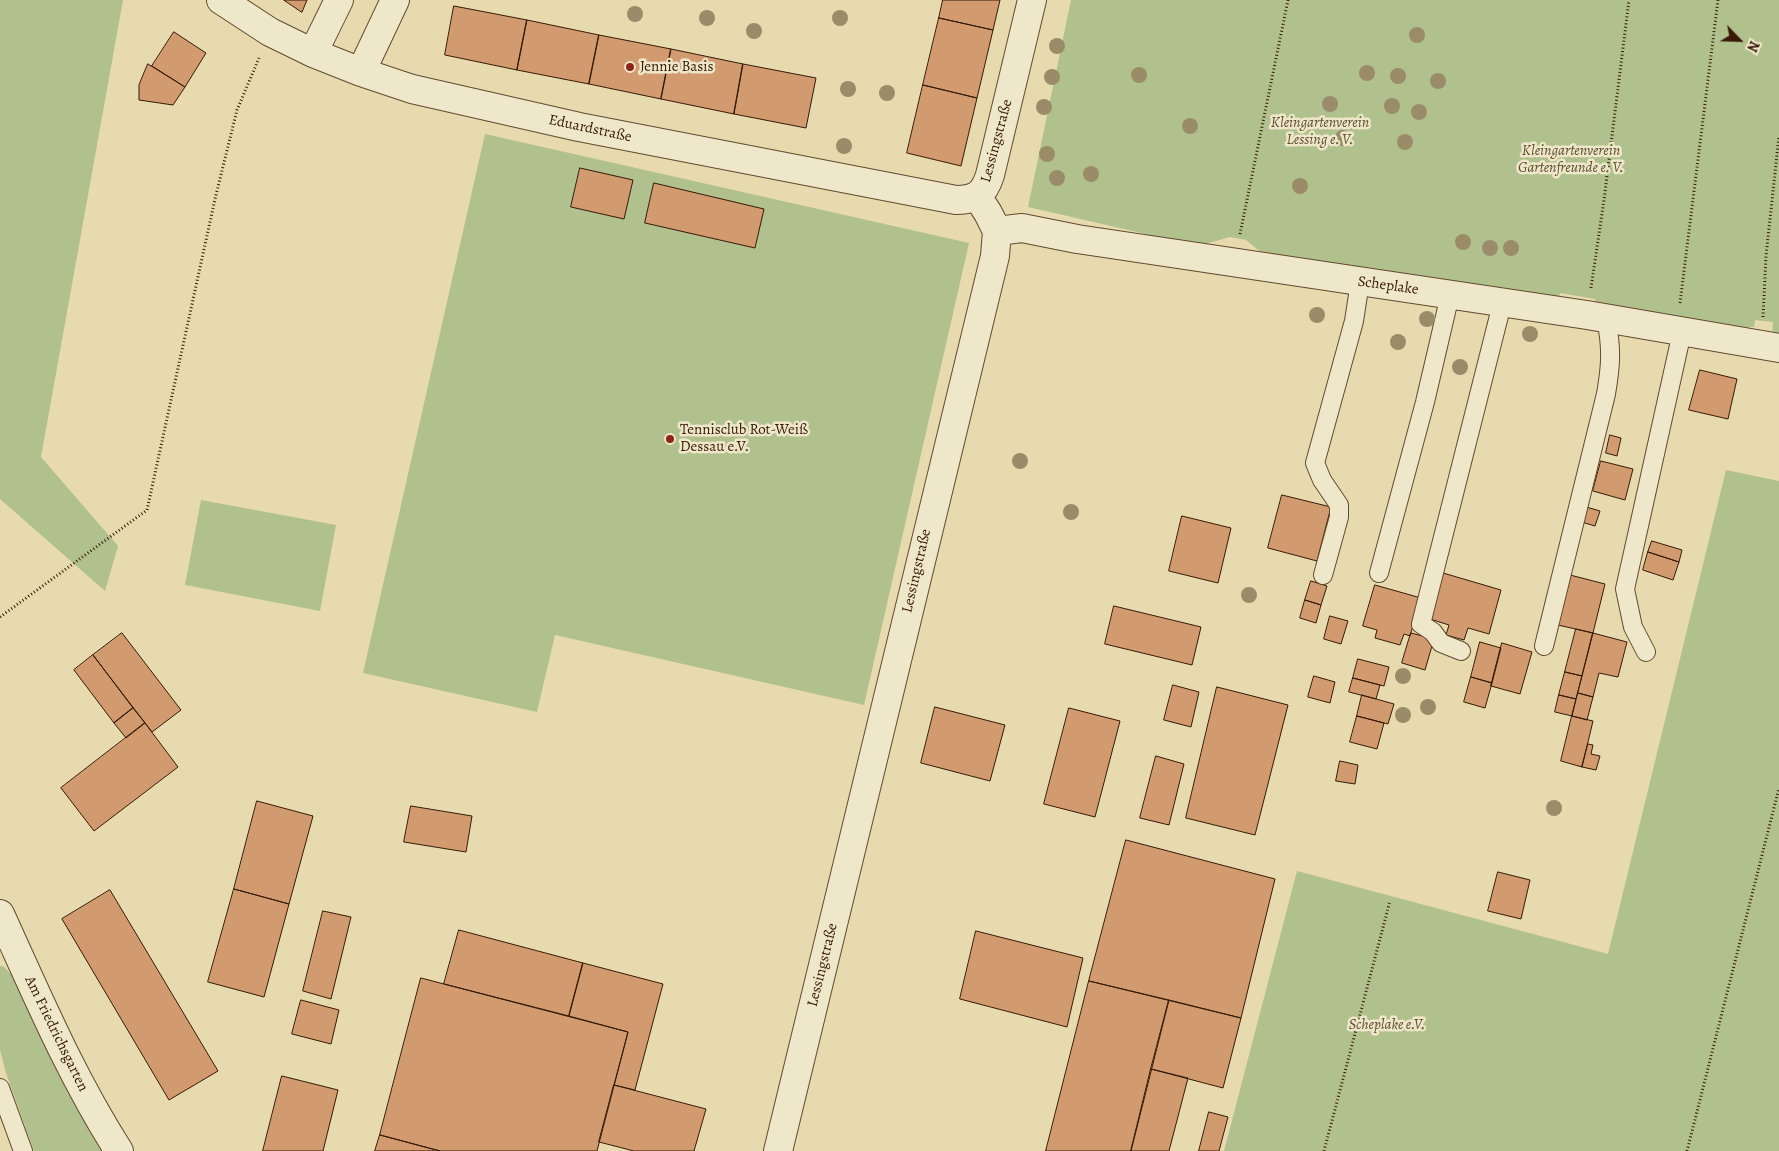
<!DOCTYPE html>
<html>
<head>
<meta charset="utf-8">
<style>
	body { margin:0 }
	#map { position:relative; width:1779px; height:1151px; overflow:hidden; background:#e7daae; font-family:Alegreya,serif }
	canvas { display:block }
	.north { position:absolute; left:1714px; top:15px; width:50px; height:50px; -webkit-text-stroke:4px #efe7ca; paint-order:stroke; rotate:114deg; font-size:14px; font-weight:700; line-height:20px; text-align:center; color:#361a05 }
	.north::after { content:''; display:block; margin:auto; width:18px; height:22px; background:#361a05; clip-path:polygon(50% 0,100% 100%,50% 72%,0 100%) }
</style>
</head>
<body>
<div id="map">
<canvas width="1779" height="1151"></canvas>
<div class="north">N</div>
</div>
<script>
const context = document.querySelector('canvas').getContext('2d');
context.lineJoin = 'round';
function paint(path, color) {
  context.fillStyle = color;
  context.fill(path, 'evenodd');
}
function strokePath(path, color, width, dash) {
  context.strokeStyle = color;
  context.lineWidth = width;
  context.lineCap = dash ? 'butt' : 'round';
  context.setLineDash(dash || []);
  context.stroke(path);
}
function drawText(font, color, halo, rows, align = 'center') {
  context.font = font + ' Alegreya,serif';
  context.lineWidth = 5;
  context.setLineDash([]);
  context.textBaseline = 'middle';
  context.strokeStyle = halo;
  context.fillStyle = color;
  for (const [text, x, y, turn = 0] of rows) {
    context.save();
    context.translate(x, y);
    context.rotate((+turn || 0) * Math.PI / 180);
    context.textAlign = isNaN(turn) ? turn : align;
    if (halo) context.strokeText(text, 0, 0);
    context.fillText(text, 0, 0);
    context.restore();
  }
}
const green = new Path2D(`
	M0 0H123L41 457 118 546 105 591 0 499Z
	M1071 0H1779V337L1772 336 1773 322 1755 320 1754 327H1749L1746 331 1598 307 1595 299 1560 293 1558 302 1262 253 1246 240 1230 237 1198 246 1028 207Z
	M485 134 969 243 864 705 555 635 537 712 363 673Z
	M1726 470 1779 481V1151H1224L1297 871 1608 954Z
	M201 500 336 525 320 611 185 585Z
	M0 966H3L12 975 68 1093 103 1151H34L6 1073 0 1050Z`);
const building = new Path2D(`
	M284 0H307L302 12Z
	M943 0H1000L993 30 939 18Z
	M454 6 527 20 517 70 445 55Z
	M939 18 993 30 977 98 923 85Z
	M527 20 599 35 589 84 517 70Z
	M174 32 206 53 185 87 152 66Z
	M599 35 671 49 661 99 589 84Z
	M671 49 743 64 734 114 661 99Z
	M148 64 185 87 173 105 139 100V85Z
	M743 64 816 78 806 128 734 114Z
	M923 85 977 98 961 166 907 153Z
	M580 168 633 180 624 219 571 207Z
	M654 183 764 209 755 248 645 223Z
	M1700 370 1737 379 1728 419 1689 410Z
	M1610 435 1621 438 1617 456 1606 453Z
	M1601 461 1633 469 1625 500 1593 491Z
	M1282 495 1331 507 1317 561 1268 548Z
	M1583 506 1600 511 1595 526 1578 521Z
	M1182 516 1231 528 1218 583 1169 571Z
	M1652 541 1682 550 1679 562 1648 552Z
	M1648 552 1679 562 1673 580 1643 570Z
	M1443 573 1501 590 1489 634 1468 628 1464 640 1446 635 1449 625 1430 619Z
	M1570 575 1605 584 1593 633 1558 625Z
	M1311 581 1327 586 1321 605 1305 600Z
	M1375 585 1421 598 1410 636 1404 634 1400 645 1375 638 1377 630 1363 626Z
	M1305 600 1321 605 1316 623 1300 618Z
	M1114 606 1201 627 1192 665 1105 644Z
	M1330 616 1348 621 1341 644 1324 639Z
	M1576 629 1593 633 1582 676 1565 672Z
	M122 633 181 710 152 732 93 655Z
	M1411 633 1434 639 1425 670 1402 663Z
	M1593 633 1627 642 1618 677 1599 673 1593 697 1578 693Z
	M1480 642 1501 648 1492 683 1471 677Z
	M1502 643 1532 652 1520 694 1491 686Z
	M93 655 133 708 114 723 74 670Z
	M1358 659 1389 667 1384 686 1353 678Z
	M1565 672 1582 676 1576 699 1559 695Z
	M1314 676 1335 682 1330 703 1308 697Z
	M1471 677 1492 683 1485 708 1464 702Z
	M1353 678 1380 685 1376 699 1349 692Z
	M1173 685 1199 692 1191 727 1164 720Z
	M1217 687 1288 705 1255 835 1186 818Z
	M1578 693 1593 697 1587 720 1572 716Z
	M1362 695 1394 704 1388 724 1357 716Z
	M1559 695 1576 699 1572 716 1555 712Z
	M935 707 1005 725 990 781 921 763Z
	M133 708 145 723 126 738 114 723Z
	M1069 708 1120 721 1095 817 1044 804Z
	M1357 716 1384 723 1377 749 1350 742Z
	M1572 716 1593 721 1582 767 1561 761Z
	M145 723 178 767 94 831 61 788Z
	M1588 744 1593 745 1591 754 1600 756 1596 770 1582 767Z
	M1156 756 1184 764 1169 825 1140 818Z
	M1340 761 1358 765 1355 784 1336 781Z
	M257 801 313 816 289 904 234 889Z
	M411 806 472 816 466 852 404 842Z
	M1126 840 1275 879 1241 1018 1089 981Z
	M1498 872 1530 880 1521 919 1488 911Z
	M234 889 289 904 264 997 208 982Z
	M110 890 218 1071 169 1100 62 919Z
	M323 911 351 917 331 999 303 991Z
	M459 930 583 963 569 1016 444 984Z
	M976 931 1083 958 1067 1027 960 999Z
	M583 963 663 984 635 1090 614 1085 628 1032 569 1016Z
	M421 978 628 1032 597 1151H440L380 1135Z
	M1089 981 1169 1000 1131 1151H1046Z
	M301 1000 339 1010 331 1044 292 1034Z
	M1169 1000 1241 1018 1223 1088 1151 1069Z
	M1151 1069 1188 1078 1169 1151H1131Z
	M282 1076 338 1090 323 1151H263Z
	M614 1085 706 1109 694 1151H634L599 1142Z
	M1209 1112 1228 1117 1219 1151H1199Z
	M380 1135 440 1151H375Z`);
const path = new Path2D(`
	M1240 234 1288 0
	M1591 288 1604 200 1629 0
	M1680 303 1718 0
	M1763 317 1766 256 1779 136
	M0 617 147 510 215 199 237 110 259 58
	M1324 1151 1390 901
	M1687 1151 1779 788`);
const service = new Path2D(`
	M1379 573 1425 402 1450 295
	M1323 575 1339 517V505L1322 480 1315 463 1354 321 1360 282
	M1544 646 1606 394C1611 365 1612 348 1606 319
	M1461 651 1441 643 1433 632 1421 624 1502 304
	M1646 652 1633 627 1625 589 1682 332
	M0 1088 23 1151`);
const minor = new Path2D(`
	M221 0 270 32 313 53 361 72 412 89 579 127 956 200C976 200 984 194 990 175L1032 0
	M313 53 339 0
	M361 72 395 0
	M997 231 1022 228 1077 239 1587 315 1779 348
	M0 914C37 995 71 1076 119 1151
	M778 1151C850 853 920 554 995 256L997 231 988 213 977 196`);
const trees = [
	[635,14],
	[707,18],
	[840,18],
	[754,31],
	[1417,35],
	[1057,46],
	[1367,73],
	[1139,75],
	[1398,76],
	[1052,77],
	[1438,81],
	[848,89],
	[887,93],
	[1330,104],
	[1392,106],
	[1044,107],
	[1419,112],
	[1190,126],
	[1343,138],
	[1405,142],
	[844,146],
	[1047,154],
	[1091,174],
	[1057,178],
	[1300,186],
	[1463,242],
	[1490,248],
	[1511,248],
	[1317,315],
	[1427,319],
	[1530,334],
	[1398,342],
	[1460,367],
	[1020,461],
	[1071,512],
	[1249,595],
	[1403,676],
	[1428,707],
	[1403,715],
	[1554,808]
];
const markers = [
	[630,67,5,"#8f2418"],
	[670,439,5,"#8f2418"]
];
const poiNames = [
	["Jennie Basis",640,67],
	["Tennisclub Rot-Weiß",680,430],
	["Dessau e.V.",680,447]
];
const parkNames = [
	["Kleingartenverein",1320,123],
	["Lessing e. V.",1320,140],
	["Kleingartenverein",1571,151],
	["Gartenfreunde e. V.",1571,168],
	["Scheplake e.V.",1387,1025]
];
const streetNames = [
	["Eduardstraße",590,129,12],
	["Lessingstraße",997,141,-75],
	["Scheplake",1388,286,8],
	["Lessingstraße",917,571,-77],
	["Lessingstraße",823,965,-76],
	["Am Friedrichsgarten",56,1034,64]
];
paint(green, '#b1c18e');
paint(building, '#d19a6f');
strokePath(building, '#361a05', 1);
strokePath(service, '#624a2f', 20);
strokePath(minor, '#624a2f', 30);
strokePath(path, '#361a05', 3, [1, 2.5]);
strokePath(service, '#efe7ca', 18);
strokePath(minor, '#efe7ca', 28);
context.fillStyle = '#9a8c68';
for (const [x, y] of trees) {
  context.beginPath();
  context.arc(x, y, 8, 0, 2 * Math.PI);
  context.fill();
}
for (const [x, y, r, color] of markers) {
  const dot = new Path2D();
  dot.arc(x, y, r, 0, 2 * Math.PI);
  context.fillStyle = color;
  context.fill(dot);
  strokePath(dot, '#efe7ca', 2);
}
drawText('15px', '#361a05', '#efe7ca', poiNames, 'left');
drawText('italic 15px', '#5b4c2e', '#efe7ca', parkNames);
drawText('15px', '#361a05', '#efe7ca', streetNames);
</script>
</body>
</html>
